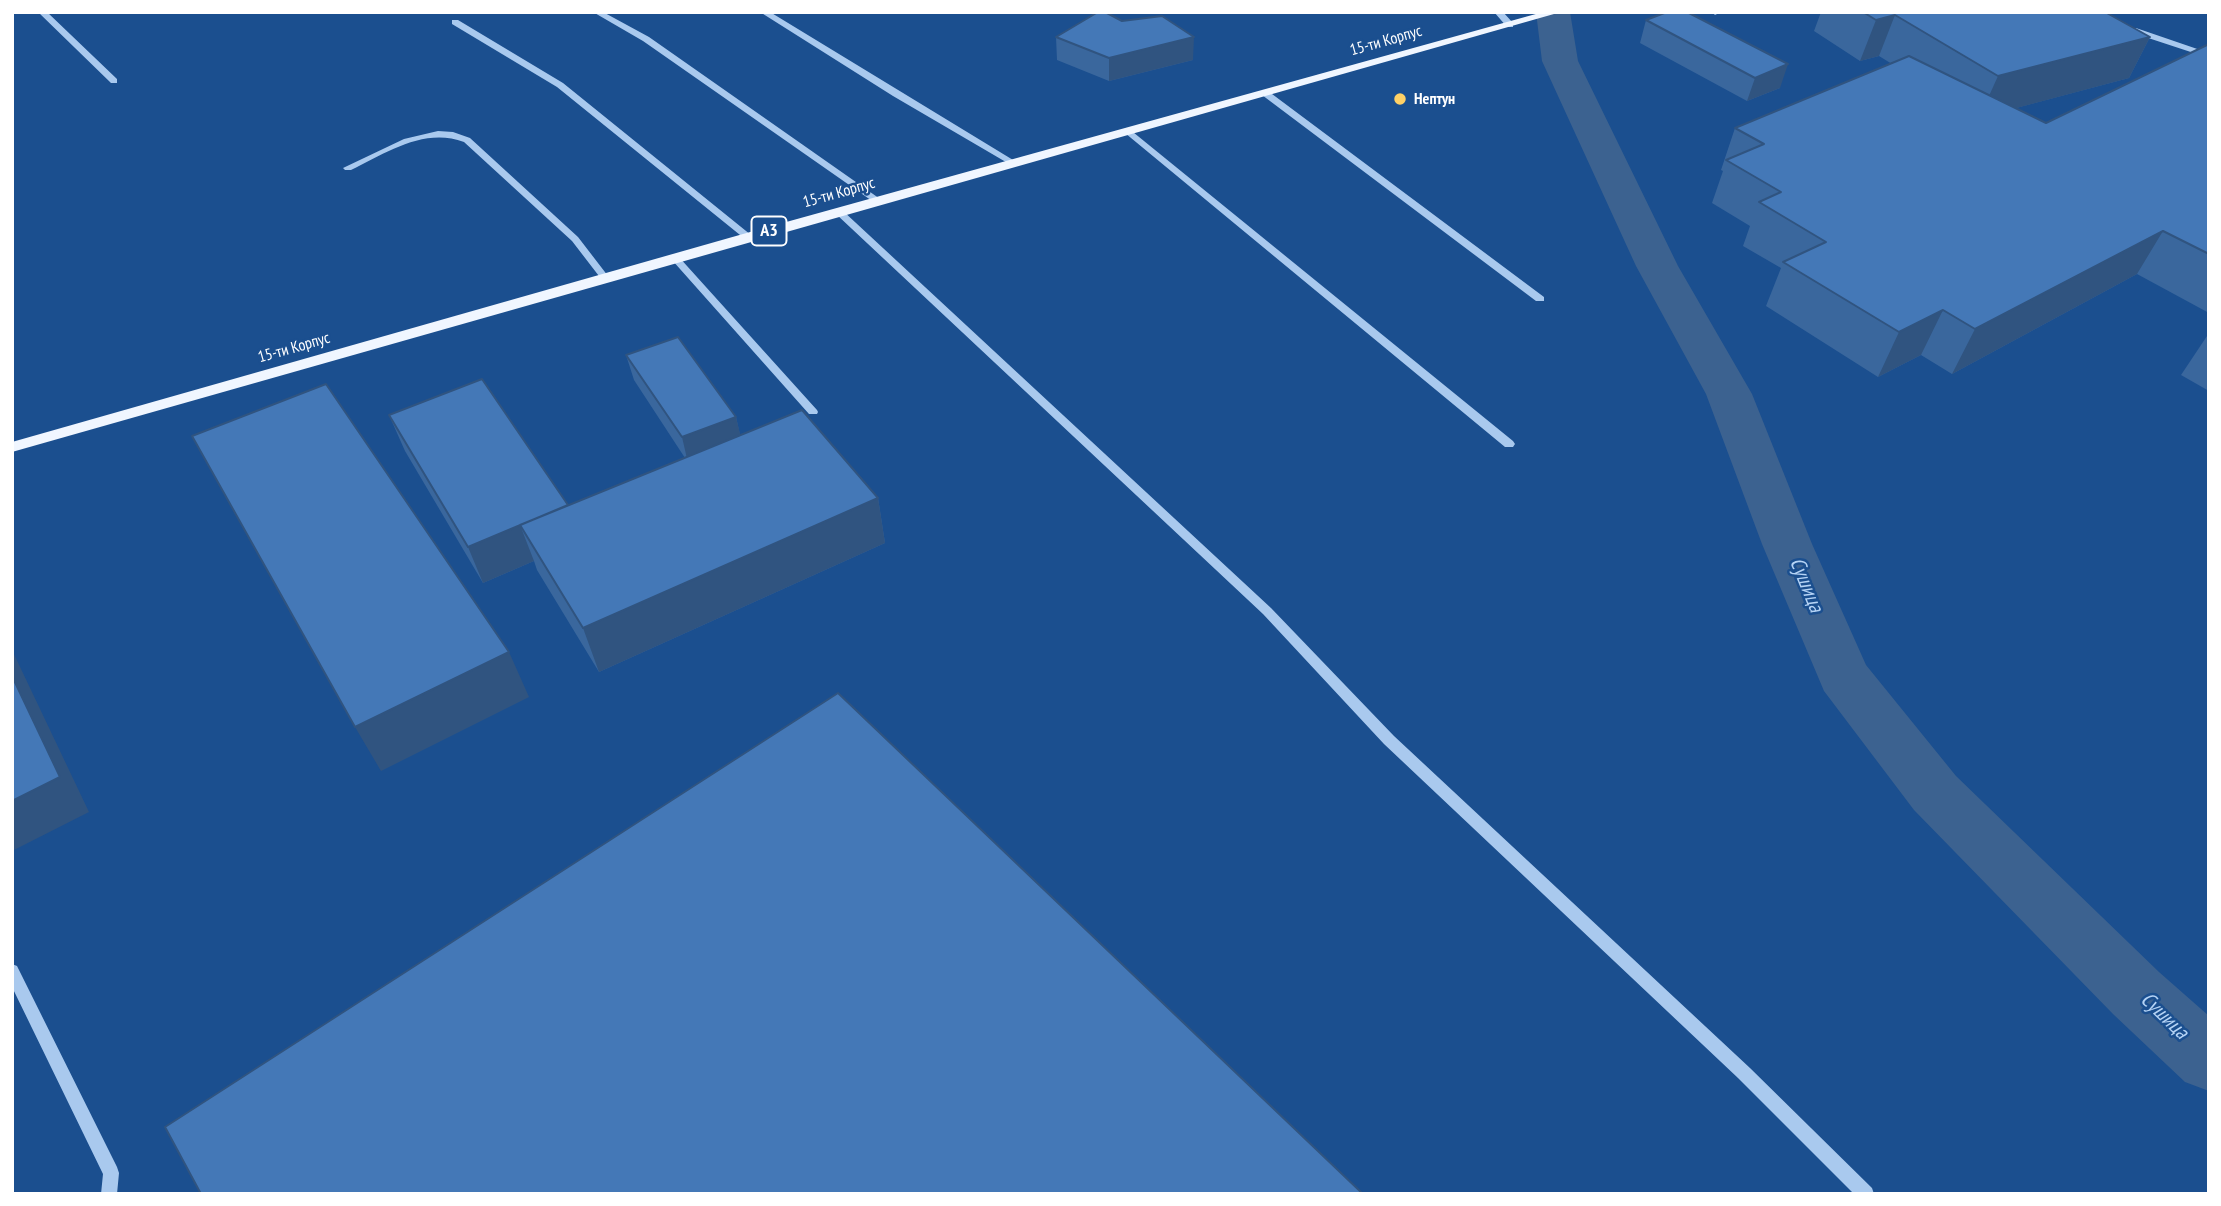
<!DOCTYPE html>
<html>
<head>
<meta charset="utf-8">
<style>
	body { margin:0 }
	#map { position:relative; width:2221px; height:1206px; overflow:hidden; background:#1b4f8f; font-family:"PT Sans Narrow",sans-serif }
	canvas { display:block }
	.frame { position:absolute; inset:0; border:14px solid #fff; pointer-events:none }
</style>
</head>
<body>
<div id="map">
<canvas width="2221" height="1206"></canvas>
<div class="frame"></div>
</div>
<script>
const context = document.querySelector('canvas').getContext('2d');
context.lineJoin = 'round';
function paint(path, color) {
  context.fillStyle = color;
  context.fill(path, 'evenodd');
}
function strokePath(path, color, width, dash) {
  context.strokeStyle = color;
  context.lineWidth = width;
  context.lineCap = dash ? 'butt' : 'round';
  context.setLineDash(dash || []);
  context.stroke(path);
}
function drawText(font, color, halo, rows, align = 'center') {
  context.font = font + ' "PT Sans Narrow",sans-serif';
  context.lineWidth = 5;
  context.setLineDash([]);
  context.textBaseline = 'middle';
  context.strokeStyle = halo;
  context.fillStyle = color;
  for (const [text, x, y, turn = 0] of rows) {
    context.save();
    context.translate(x, y);
    context.rotate((+turn || 0) * Math.PI / 180);
    context.textAlign = isNaN(turn) ? turn : align;
    if (halo) context.strokeText(text, 0, 0);
    context.fillText(text, 0, 0);
    context.restore();
  }
}
const canal = new Path2D(`
	M1536 12H1570L1578 61 1678 266 1752 394 1812 544 1866 665 1956 776 2159 972 2209 1016V1091L2185 1082 2113 1014 1914 810 1824 691 1762 544 1706 394 1636 266 1542 61Z`);
const minor = new Path2D(`
	M38 12H47L117 79V83H111Z
	M593 12H603L649 37 883 201 881 203H875L643 41Z
	M760 12H770L1018 163 1011 165 893 96Z
	M1494 12H1503L1513 23V27H1507Z
	M1712 12H1721L1715 15Z
	M452 20H458L563 83 751 235V239H745L557 87 452 24Z
	M2130 28H2136L2209 53V58L2130 32Z
	M1262 91H1268L1544 297V301H1536L1262 95Z
	M1128 128 1513 441 1515 444 1513 447H1505L1125 133 1124 131Z
	M438 131 453 132 470 138 578 237 608 276V280H602L572 241 464 142C424 127 386 153 351 170H345L343 168 404 139Z
	M839 209 842 210 1271 608 1394 736 1750 1068 1872 1188 1874 1194H1854L1738 1078 1384 744 1263 614 836 214 834 212Z
	M675 255 678 256 817 410 818 412 817 414H809L672 260V256Z
	M12 964 17 966 117 1167 119 1173 117 1194H101L103 1174 12 987Z`);
const major = new Path2D(`
	M1543 12H1561L12 452V442L743 234Z`);
const wall = new Path2D(`
	M1821 12H2105L2150 37 2129 78 2016 108 2046 123 2209 44V313L2137 274 1952 374 1921 355 1878 377 1766 306 1781 268 1743 246 1750 226 1712 203 1723 171 1721 170 1735 128 1892 64 1879 56 1860 61 1814 31Z
	M1646 20 1780 88 1747 101 1640 43Z
	M1056 37 1193 60 1109 81 1057 60Z
	M2209 333V391L2181 375Z
	M626 355 736 417 740 435 878 498 885 543 599 672 537 570 534 561 483 583 405 451 389 415 568 505 685 458 634 380Z`);
const shadedWall = new Path2D(`
	M1895 15 1879 56 1860 61 1876 20Z
	M1194 37 1193 60 1109 81V58Z
	M2150 37 2129 78 1979 118 1998 76Z
	M1788 64 1780 88 1747 101 1755 78Z
	M2163 231 2137 274 1952 374 1975 329Z
	M1943 310 1921 355 1878 377 1899 332Z
	M736 417 742 442 688 463 682 437Z
	M878 498 885 543 599 672 583 628Z
	M520 525 534 561 483 583 468 547Z
	M12 650 89 812 12 851Z
	M509 652 529 697 381 771 355 727Z`);
const building = new Path2D(`
	M1098 12H1105L1122 21 1162 16 1194 37 1109 58 1056 37Z
	M1667 12H1687L1788 64 1755 78 1646 20Z
	M1863 12H2105L2150 37 1998 76 1895 15 1876 20Z
	M2209 44V254L2163 231 1975 329 1943 310 1899 332 1783 262 1826 242 1759 202 1781 192 1726 160 1764 144 1735 128 1909 56 2046 123Z
	M678 337 736 417 682 437 626 355Z
	M482 379 568 505 468 547 389 415Z
	M326 384 509 652 355 727 192 436Z
	M802 410 878 498 583 628 520 525Z
	M12 676 60 777 12 801Z
	M838 693 1363 1194H201L165 1127Z`);
const markers = [
	[1400,99,7,"#ffd166"]
];
const farStreetnames = [
	["15-ти Корпус",1386,41,-16],
	["15-ти Корпус",839,193,-16],
	["15-ти Корпус",294,348,-16]
];
const farPoinames = [
	["Нептун",1414,99]
];
const shields = [
	[769,231,35]
];
const shieldNames = [
	["A3",769,231]
];
const waterNames = [
	["Сушица",1806,585,68],
	["Сушица",2164,1016,44]
];
paint(canal, '#3c6290');
paint(minor, '#a9c9ee');
paint(major, '#f0f6ff');
paint(wall, '#3a679d');
paint(shadedWall, '#305480');
paint(building, '#4478b7');
strokePath(building, '#305480', 2);
for (const [x, y, r, color] of markers) {
  const dot = new Path2D();
  dot.arc(x, y, r, 0, 2 * Math.PI);
  context.fillStyle = color;
  context.fill(dot);
  strokePath(dot, '#1b4f8f', 2.5);
}
drawText('16px', '#fff', '#1b4f8f', farStreetnames);
drawText('bold 16px', '#fff', '#1b4f8f', farPoinames, 'left');
for (const [x, y, w] of shields) {
  const box = new Path2D();
  box.roundRect(x - w / 2, y - 14.5, w, 29, 5);
  context.fillStyle = '#1b4f8f';
  context.fill(box);
  strokePath(box, '#fff', 2);
}
drawText('bold 18px', '#fff', null, shieldNames);
drawText('italic 21px', '#b5d3f5', '#1b4f8f', waterNames);
</script>
</body>
</html>
